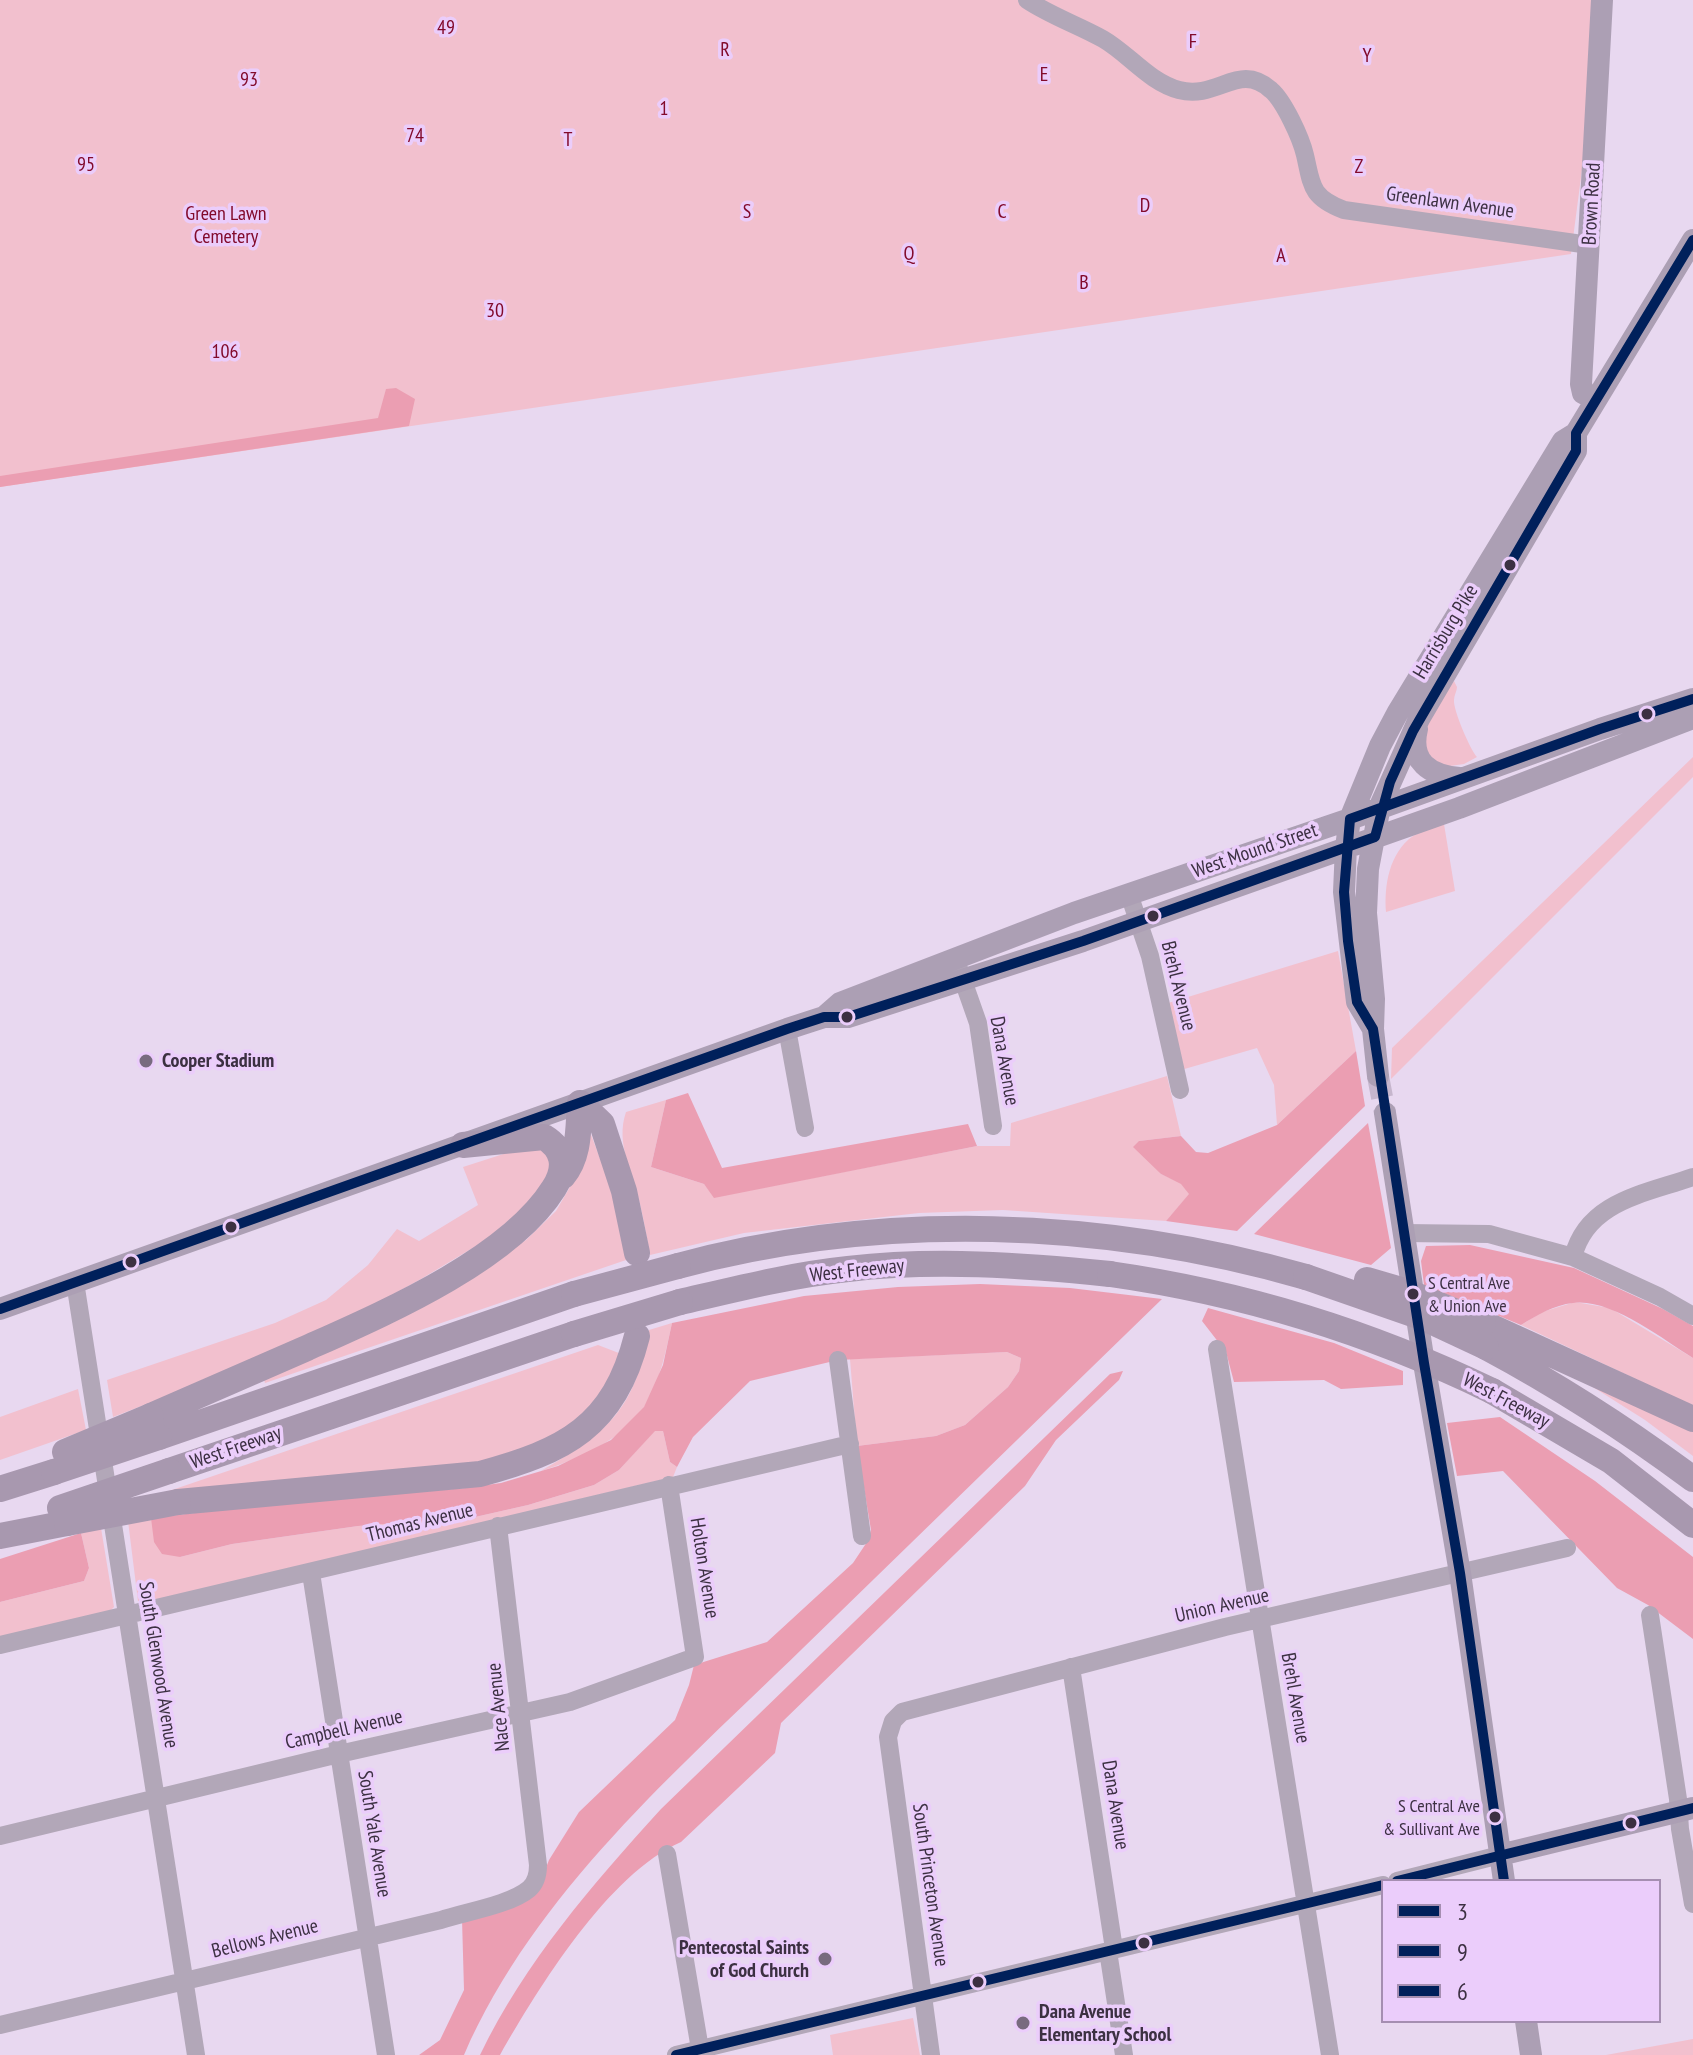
<!DOCTYPE html>
<html>
<head>
<meta charset="utf-8">
<style>
	body { margin:0 }
	#map { position:relative; width:1693px; height:2055px; overflow:hidden; background:#e8d8f0; font-family:"PT Sans Narrow",sans-serif }
	canvas { display:block }
	.legend { position:absolute; left:1381px; top:1879px; width:280px; height:144px; box-sizing:border-box; background:#ebcdfb; border:2px solid #a58eb1; margin:0; padding:10px 14px; list-style:none; font-size:24px; color:#3c3042 }
	.legend li { display:flex; align-items:center; gap:16px; height:40px }
	.legend b { width:40px; border:2px solid #a58eb1 }
</style>
</head>
<body>
<div id="map">
<canvas width="1693" height="2055"></canvas>
<ul class="legend">
<li><b style="height:10px;background:#00205b"></b>3</li>
<li><b style="height:10px;background:#00205b"></b>9</li>
<li><b style="height:10px;background:#00205b"></b>6</li>
</ul>
</div>
<script>
const context = document.querySelector('canvas').getContext('2d');
context.lineJoin = 'round';
function paint(path, color) {
  context.fillStyle = color;
  context.fill(path, 'evenodd');
}
function strokePath(path, color, width, dash) {
  context.strokeStyle = color;
  context.lineWidth = width;
  context.lineCap = dash ? 'butt' : 'round';
  context.setLineDash(dash || []);
  context.stroke(path);
}
function drawText(font, color, halo, rows, align = 'center') {
  context.font = font + ' "PT Sans Narrow",sans-serif';
  context.lineWidth = 7;
  context.setLineDash([]);
  context.textBaseline = 'middle';
  context.strokeStyle = halo;
  context.fillStyle = color;
  for (const [text, x, y, turn = 0] of rows) {
    context.save();
    context.translate(x, y);
    context.rotate((+turn || 0) * Math.PI / 180);
    context.textAlign = isNaN(turn) ? turn : align;
    if (halo) context.strokeText(text, 0, 0);
    context.fillText(text, 0, 0);
    context.restore();
  }
}
const green = new Path2D(`
	M0 0H1593L1587 131 1571 254 0 487Z
	M1454 681 1457 687C1457 691 1454 695 1454 700 1453 710 1470 749 1477 757L1464 764 1443 767 1427 756 1423 728Z
	M1693 757V777L1391 1079 1392 1048Z
	M1444 824 1455 891 1386 912C1384 886 1389 853 1413 836 1422 831 1434 828 1444 824Z
	M1338 951 1356 1051 1277 1125 1274 1085 1257 1048 1181 1070 1165 1004Z
	M1167 1076 1181 1136 1139 1141 1161 1174 1181 1183 1190 1194 1166 1221 1003 1210 919 1213 744 1233 650 1255C647 1238 644 1221 640 1204 633 1173 615 1144 626 1112L666 1100 651 1167 704 1184 715 1197 977 1146H1010L1011 1123Z
	M590 1132 614 1195 629 1259 265 1383 263 1377 465 1280 526 1240 556 1211 574 1180Z
	M540 1147 556 1161 541 1193 486 1240 421 1279 361 1312 232 1371 113 1417 107 1380 275 1323 326 1300 368 1265 397 1229 419 1241 478 1205 463 1167 522 1148Z
	M1575 1302 1610 1308 1693 1358V1406L1521 1325 1542 1312Z
	M672 1323C666 1351 660 1381 645 1406 623 1440 578 1459 541 1471 609 1431 634 1411 649 1330Z
	M598 1345 624 1355 603 1397 557 1439 468 1469 166 1492Z
	M1007 1352 1021 1358 1019 1371 1008 1387 965 1425 936 1436 857 1446 850 1359Z
	M1574 1375 1693 1426V1456L1645 1420Z
	M78 1389 86 1430 0 1460V1417Z
	M654 1431H663L670 1462 677 1467 673 1477 147 1603 138 1601 128 1521 151 1518 180 1557 232 1544 358 1526 475 1517 528 1505 594 1485 619 1470Z
	M101 1528 114 1607 108 1613 0 1638V1602L84 1581 89 1568 81 1533Z
	M913 2018 920 2055H833L830 2035Z
	M1693 2039V2055H1606Z`);
const forest = new Path2D(`
	M396 388 415 399 409 426 0 487V476L378 418 386 389Z
	M1356 1051 1365 1106 1237 1231 1166 1221 1189 1194 1181 1184 1161 1174 1133 1147 1139 1141 1181 1136 1196 1152 1208 1153 1277 1125Z
	M688 1093 722 1168 968 1124 977 1146 714 1198 704 1184 651 1167 666 1100Z
	M1368 1123 1391 1248 1371 1265 1254 1234Z
	M1470 1245 1574 1268 1663 1309 1693 1326V1358C1662 1339 1611 1298 1573 1303 1554 1305 1537 1315 1521 1325L1424 1285 1421 1261 1426 1246Z
	M980 1284 1070 1288 1162 1299C1042 1416 922 1532 802 1649 677 1771 535 1892 464 2055H419L440 2040 464 1990 462 1919 540 1883 549 1860 579 1812 675 1720 689 1685 694 1665 767 1642 853 1563 867 1542 871 1530 857 1446 936 1436 965 1425 1008 1387 1019 1371 1021 1358 1007 1352 838 1360 750 1381 693 1437 677 1467 670 1462 663 1431H655L619 1470 594 1485 528 1505 475 1517 358 1526 232 1544 180 1557 162 1554 154 1542 151 1518 256 1506 465 1488 501 1483 558 1466 611 1440 644 1407 663 1365 672 1323 804 1296 898 1287Z
	M1208 1308 1334 1343 1403 1371V1385L1341 1389 1324 1380 1234 1382 1226 1352 1202 1321Z
	M1123 1371 1119 1380 1056 1440 1025 1486 781 1723 775 1753 681 1842C608 1874 539 1987 500 2055H480C525 1962 592 1885 661 1809L1110 1374Z
	M1500 1417 1595 1481 1693 1557V1639L1648 1605 1617 1588 1503 1471 1457 1476 1447 1423Z
	M81 1533 89 1568 84 1581 0 1602V1559Z`);
const majorTunnel = new Path2D(`
	M1378 1076 1385 1113`);
const minor = new Path2D(`
	M1027 0C1051 16 1078 25 1103 39 1129 54 1149 82 1179 90 1218 100 1239 61 1271 90 1284 101 1301 138 1305 155 1312 185 1310 197 1344 210L1589 245
	M1129 894 1150 956 1180 1090
	M959 969 978 1023 993 1126
	M787 1029 805 1128
	M1404 1233 1489 1234 1573 1257 1660 1297 1693 1316
	M1573 1257C1587 1201 1645 1194 1693 1177
	M75 1282 196 2055
	M1217 1349 1330 2055
	M838 1360 862 1536
	M311 1573 386 2055
	M1650 1615 1678 1799 1680 1829 1693 1904
	M0 1645 850 1444
	M1071 1667 1114 1949
	M0 1836 339 1754 570 1702 695 1657 669 1485
	M667 1854 701 2055
	M1397 1881 1500 1855
	M1108 1951 1124 2055
	M0 2025 441 1920C465 1912 510 1905 529 1889 536 1883 538 1874 538 1865L498 1526
	M676 2055 1383 1885
	M931 2055 888 1737 893 1721 902 1712 1225 1627 1567 1548`);
const major = new Path2D(`
	M1596 400 1583 393 1581 384 1602 0
	M1417 729C1409 762 1430 775 1459 778
	M824 1017 840 1003 1074 913 1350 819 1600 729 1693 699
	M1373 1029 1357 1002 1344 892 1346 847 1350 819 1380 746 1398 712 1563 441 1576 433
	M1378 1076 1373 1029 1374 999 1366 913 1368 869 1380 806 1419 719 1576 451V433L1693 240
	M1385 1113 1424 1363 1460 1573 1504 1881
	M0 1309 787 1029 824 1017H848L1083 941 1459 808 1693 718
	M1500 1855 1693 1808
	M1526 2021 1531 2055`);
const highway = new Path2D(`
	M580 1103 602 1124 624 1191 637 1253
	M563 1176C580 1156 578 1127 580 1103
	M678 1266C882 1211 1104 1219 1306 1277
	M680 1302C736 1289 791 1275 848 1269 934 1259 1023 1265 1110 1274
	M1483 1323 1693 1419
	M1486 1347C1559 1386 1627 1430 1693 1479
	M1492 1391 1611 1461 1693 1525
	M151 1416C203 1393 255 1371 307 1348 383 1314 509 1260 554 1188 567 1168 564 1149 544 1137L463 1145
	M159 1437 574 1294
	M169 1471 574 1334
	M0 1489 54 1472
	M178 1502 480 1474C565 1451 614 1427 637 1336
	M0 1536 67 1523`);
const highwayBridge = new Path2D(`
	M1110 1274C1244 1293 1370 1332 1492 1391
	M1306 1277 1424 1318 1486 1347
	M1367 1280 1408 1292 1483 1323
	M574 1294 678 1266
	M574 1334 680 1302
	M65 1452 151 1416
	M54 1472 159 1437
	M60 1508 169 1471
	M67 1523 178 1502`);
const bus1 = new Path2D(`
	M0 1309 787 1029 824 1017H848L1083 941 1375 837 1390 782 1413 731 1576 451V433L1693 240`);
const bus2 = new Path2D(`
	M1504 1881 1460 1573 1424 1363 1373 1029 1357 1002 1348 941 1344 892 1350 819 1600 729 1693 699`);
const bus3 = new Path2D(`
	M1397 1881 1693 1808
	M676 2055 1383 1885`);
const markers = [
	[1510,565,7,"#3c3042"],
	[1647,714,7,"#3c3042"],
	[1153,916,7,"#3c3042"],
	[847,1017,7,"#3c3042"],
	[146,1061,8,"#786b7f"],
	[231,1227,7,"#3c3042"],
	[131,1262,7,"#3c3042"],
	[1413,1294,7,"#3c3042"],
	[1495,1817,7,"#3c3042"],
	[1631,1823,7,"#3c3042"],
	[1144,1943,7,"#3c3042"],
	[825,1959,8,"#786b7f"],
	[978,1982,7,"#3c3042"],
	[1023,2023,8,"#786b7f"]
];
const busNames = [
	["S Central Ave",1428,1284],
	["& Union Ave",1428,1307],
	["S Central Ave",1480,1807,"right"],
	["& Sullivant Ave",1480,1830,"right"]
];
const parkNames = [
	["49",446,28],
	["F",1193,42],
	["R",725,50],
	["Y",1367,56],
	["E",1044,75],
	["93",249,80],
	["1",664,109],
	["74",415,136],
	["T",568,140],
	["95",86,165],
	["Z",1359,167],
	["D",1145,206],
	["S",747,212],
	["C",1002,212],
	["Green Lawn",226,214],
	["Cemetery",226,237],
	["Q",909,254],
	["A",1281,256],
	["B",1084,283],
	["30",495,311],
	["106",225,352]
];
const streetNames = [
	["Greenlawn Avenue",1450,203,8],
	["Brown Road",1592,204,-87],
	["Harrisburg Pike",1446,632,-59],
	["West Mound Street",1255,851,-19],
	["Brehl Avenue",1178,986,76],
	["Dana Avenue",1004,1061,80],
	["West Freeway",857,1271,-6],
	["West Freeway",1506,1401,28],
	["West Freeway",236,1448,-19],
	["Thomas Avenue",420,1523,-14],
	["Holton Avenue",704,1568,81],
	["Union Avenue",1222,1606,-13],
	["South Glenwood Avenue",158,1665,81],
	["Brehl Avenue",1295,1698,80],
	["Nace Avenue",499,1707,-96],
	["Campbell Avenue",344,1730,-13],
	["Dana Avenue",1115,1805,81],
	["South Yale Avenue",374,1834,81],
	["South Princeton Avenue",930,1885,82],
	["Bellows Avenue",265,1939,-14]
];
const poiNames = [
	["Cooper Stadium",162,1061],
	["Pentecostal Saints",809,1948,"right"],
	["of God Church",809,1971,"right"],
	["Dana Avenue",1039,2012],
	["Elementary School",1039,2035]
];
paint(green, '#f2c0ce');
paint(forest, '#eb9eb2');
strokePath(majorTunnel, '#c6b6cd', 22, [22, 11]);
strokePath(minor, '#b2a7b8', 18);
strokePath(major, '#ac9fb4', 22);
strokePath(highway, '#a898af', 26);
strokePath(highwayBridge, '#a898af', 26);
strokePath(bus1, '#00205b', 10);
strokePath(bus2, '#00205b', 10);
strokePath(bus3, '#00205b', 10);
for (const [x, y, r, color] of markers) {
  const dot = new Path2D();
  dot.arc(x, y, r, 0, 2 * Math.PI);
  context.fillStyle = color;
  context.fill(dot);
  strokePath(dot, '#ebcdfb', 3);
}
drawText('18px', '#3c3042', '#ebcdfb', busNames, 'left');
drawText('20px', '#820a2c', '#ebcdfb', parkNames);
drawText('20px', '#3c3042', '#ebcdfb', streetNames);
drawText('bold 20px', '#3c3042', '#ebcdfb', poiNames, 'left');
</script>
</body>
</html>
